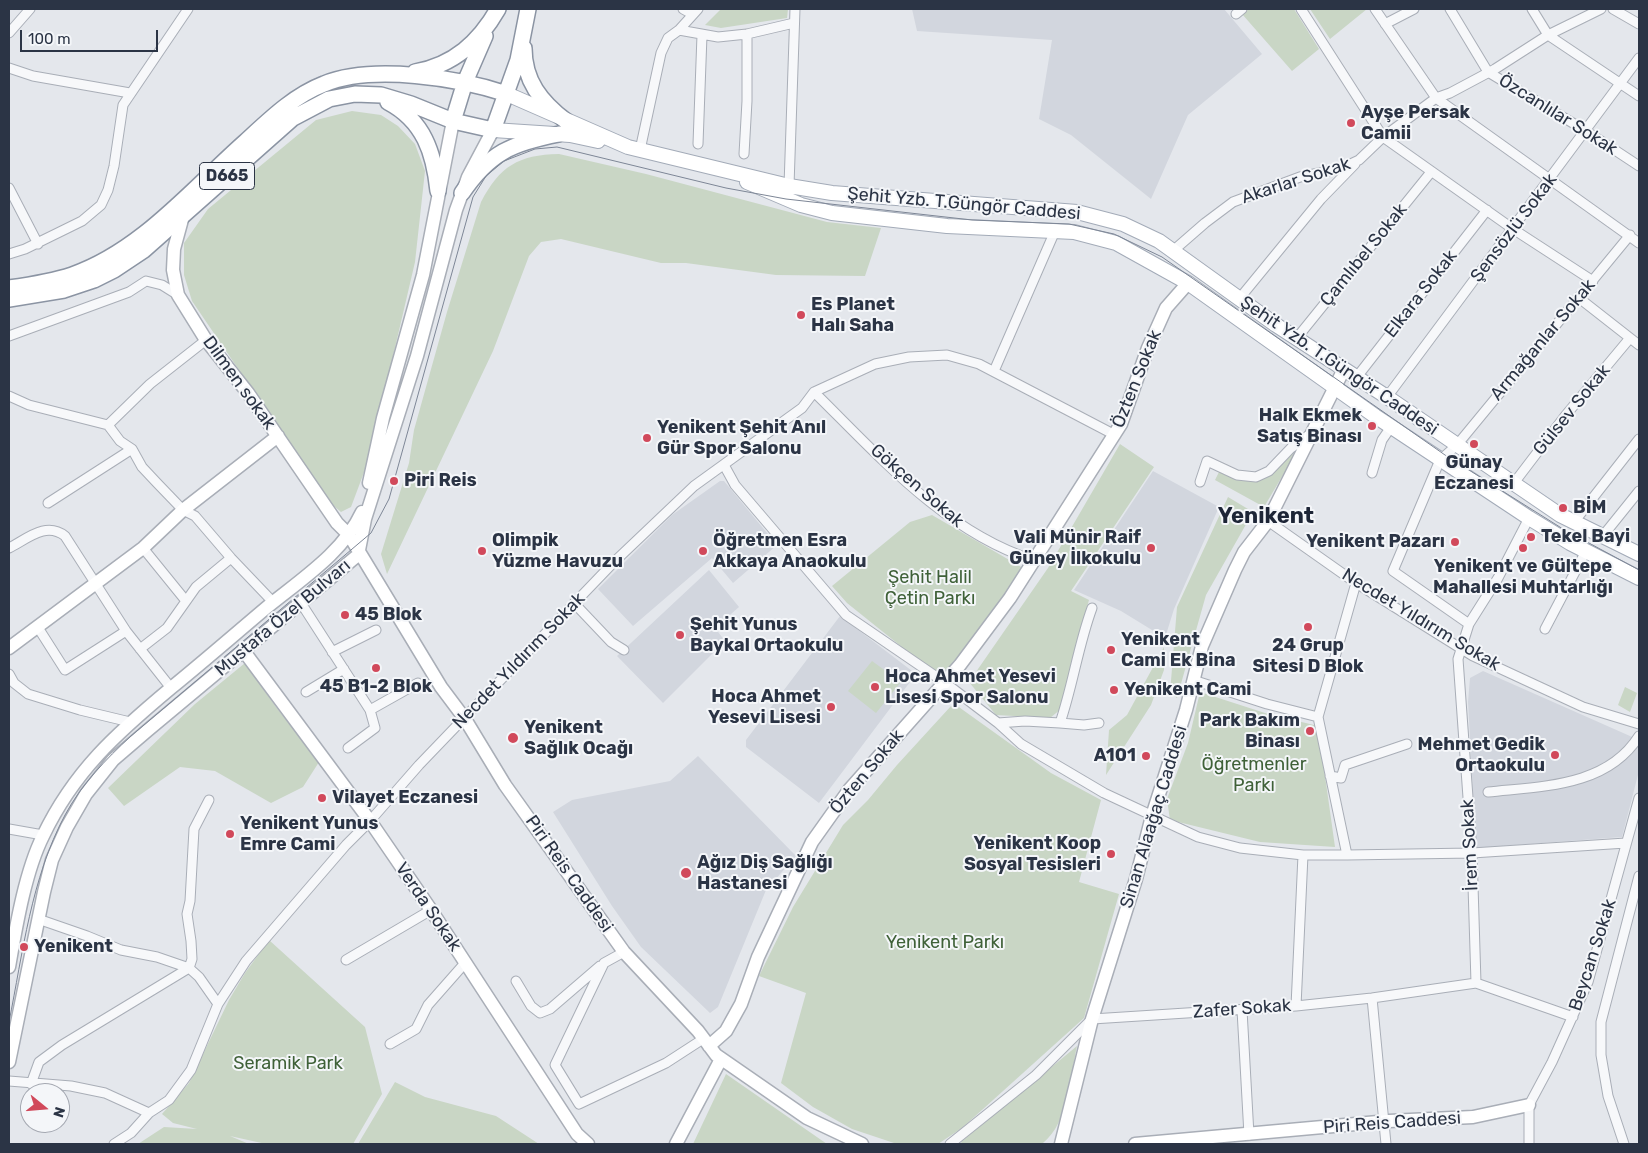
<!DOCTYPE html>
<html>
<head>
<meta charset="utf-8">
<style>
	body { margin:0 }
	#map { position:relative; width:1648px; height:1153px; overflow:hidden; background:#e4e7ec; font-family:Rubik,sans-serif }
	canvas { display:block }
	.frame { position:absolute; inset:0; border:10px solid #2b3445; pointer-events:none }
	.north { position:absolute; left:20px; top:1083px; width:50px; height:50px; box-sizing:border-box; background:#f4f6f9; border:1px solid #a4a8b1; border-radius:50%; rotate:107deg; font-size:14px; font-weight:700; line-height:20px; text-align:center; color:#2b3445 }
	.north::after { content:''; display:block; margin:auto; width:18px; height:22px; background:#d1495b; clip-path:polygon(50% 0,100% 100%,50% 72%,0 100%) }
	.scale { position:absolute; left:20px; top:30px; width:138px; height:22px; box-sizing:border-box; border:2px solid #2b3445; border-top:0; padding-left:6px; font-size:15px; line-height:18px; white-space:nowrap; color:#2b3445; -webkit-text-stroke:4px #f4f6f9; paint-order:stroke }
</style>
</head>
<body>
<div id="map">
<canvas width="1648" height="1153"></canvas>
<div class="frame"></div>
<div class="north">N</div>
<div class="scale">100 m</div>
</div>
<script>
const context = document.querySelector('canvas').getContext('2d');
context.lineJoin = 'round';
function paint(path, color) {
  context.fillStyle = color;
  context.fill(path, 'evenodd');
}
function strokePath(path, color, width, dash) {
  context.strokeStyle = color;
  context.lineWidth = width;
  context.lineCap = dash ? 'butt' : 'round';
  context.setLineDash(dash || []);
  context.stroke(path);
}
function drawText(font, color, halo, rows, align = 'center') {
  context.font = font + ' Rubik,sans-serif';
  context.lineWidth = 4;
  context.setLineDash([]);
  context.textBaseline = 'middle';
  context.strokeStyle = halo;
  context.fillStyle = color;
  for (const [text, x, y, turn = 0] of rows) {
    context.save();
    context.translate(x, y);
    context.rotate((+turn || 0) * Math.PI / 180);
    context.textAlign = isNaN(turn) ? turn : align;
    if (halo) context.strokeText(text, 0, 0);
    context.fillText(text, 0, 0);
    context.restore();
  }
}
const built = new Path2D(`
	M912 9H1224L1262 54 1188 115 1151 199 1071 135 1039 119 1052 40 917 31Z
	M1153 471 1219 507 1174 609 1165 638 1121 611 1074 590Z
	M720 481H724L777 545 733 583 712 558 633 626 598 589 672 515Z
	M709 570 739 607 715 628 725 641 663 703 617 656Z
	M840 616 916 674 819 803 746 747V740Z
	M1483 671 1639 740V771L1622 837 1476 848 1468 702 1470 678Z
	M698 756 796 856 766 890 718 1007 710 1013 641 947 612 906 553 812 572 800 670 781Z`);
const green = new Path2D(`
	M721 9H788L787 18 721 28 705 25Z
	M1249 9H1294L1319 49 1292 71 1242 14Z
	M1310 9H1367L1330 39Z
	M352 111 381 115 398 126 415 144 425 171 415 262 369 459 351 507 341 512 328 501 192 301 184 275V243L208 209 316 120Z
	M559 154 646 174 827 222 881 228 865 276 776 275 686 263H661L561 239 541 242 529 256 493 351 387 574 381 554 409 463 414 430 447 312 481 202C500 166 518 155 559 154Z
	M1302 443 1264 507 1215 480 1220 470 1254 482 1278 466Z
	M1120 444 1154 467 1071 591 1089 600 1076 646 1075 666 1061 709 1050 718 996 715 969 682 1048 568Z
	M1228 497 1253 512 1206 595 1177 698 1170 693 1177 607Z
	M932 515 1023 568 955 666 940 672 928 668 847 603 832 586 910 522Z
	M1164 647V670L1151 705 1106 775 1109 730 1127 715Z
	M872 661 901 682 876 713 848 691Z
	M245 663 276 707 319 762 303 787 271 803 215 771 180 767 124 806 108 788 195 704Z
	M1625 687 1637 693 1630 712 1618 705Z
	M1200 692 1265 713 1318 726 1335 847 1260 842 1170 820 1167 799 1188 743Z
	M956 705 1051 773 1101 800 1079 882 1119 894 1084 1018 962 1128 938 1144H897L852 1129 813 1107 781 1083 806 993 759 976 793 907 843 825 868 800 897 765 951 706Z
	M269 940 365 1027 382 1094 353 1144H266L230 1136 249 1144H138L164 1127 197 1129 173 1123 162 1114 189 1083 229 1000 245 973Z
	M1077 1046C1070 1077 1069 1122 1043 1143L962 1144 961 1142Z
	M726 1074 827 1144H693Z
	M395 1082 425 1097 496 1116 539 1144H358Z`);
const street = new Path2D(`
	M683 9 692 14
	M1301 9 1383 137 1513 229 1593 281
	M1375 9 1436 98 1639 243
	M1450 9 1488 72 1586 131 1639 166
	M1532 9 1548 35 1639 96
	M1613 9 1639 24
	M1236 14 1242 9
	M1385 24 1414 9
	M679 30 718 37 747 34 794 23
	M9 33 30 9
	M9 68 33 76 130 93
	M698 144 702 35
	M640 150 661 53 668 38 679 30 698 9
	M744 154 747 101V34
	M789 186 795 9
	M9 188 38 244
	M1174 250 1205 223 1233 202 1300 177 1342 168 1359 160 1383 137 1436 98 1450 93 1495 69 1548 35 1601 9
	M9 254 25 249 82 221 101 205 108 190 114 166 123 105 188 9
	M1579 298 1639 345
	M1239 299 1321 199 1355 164
	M9 336 129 292 146 281 162 285 178 295
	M1296 339 1431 172
	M994 371 1055 231
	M1356 378 1487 210
	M814 392C878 455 945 532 1033 560
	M9 396 29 405 108 425 150 384 206 340
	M1387 397 1639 58
	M108 425 120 441 132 449 142 467 157 483 183 510 195 516 231 558 273 602
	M724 465 735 485 846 615 944 682 998 723 1021 744 1104 793 1198 837 1240 848 1303 855H1347
	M1372 473 1382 440 1391 427
	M1200 482 1207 461 1237 475 1256 477 1269 471 1291 448 1309 435
	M1514 483 1565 416 1630 338
	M48 503 132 449
	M1268 521 1356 583 1473 656 1583 707 1639 724
	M1574 522 1639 439
	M1602 537 1639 491
	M9 548C27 539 46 521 65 536L126 631 171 688
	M143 548 186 601
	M301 603 370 710 418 683
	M574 603 611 642 624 650
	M1469 624 1393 571 1440 460 1457 445 1630 235
	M37 626 65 670 126 631
	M1545 629 1586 551
	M140 649 167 628 196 587 231 558
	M332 652 376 630
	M9 674 14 683 28 694 80 710 130 722
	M1193 680 1267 704 1318 717 1347 855 1472 853 1626 843
	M306 692 344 669
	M1318 717 1356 583
	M998 723 1025 721 1060 723C1073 685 1078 646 1092 608
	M1060 723 1084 725 1099 723
	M348 748 375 728 370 710
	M1330 776 1341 778 1345 765 1407 744
	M1488 792C1542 786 1607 787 1639 736
	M9 829 43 835
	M38 919 87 936 121 950 157 957 189 968 199 977 218 1004
	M624 952 604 963 555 1065 579 1104 666 1063 703 1039
	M346 960 431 910
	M516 981 531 1006 540 1013 550 1009 600 966
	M1476 983 1472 853 1458 659 1469 624 1498 578 1529 518
	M1372 998 1386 1144
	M1296 1006 1303 855
	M1242 1010 1249 1135
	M390 1044 416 1029 428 1005 465 963
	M9 1081 71 1086 105 1093 149 1113
	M31 1084 39 1062 62 1045 189 968 192 959 191 941 187 914 190 901 194 829 209 800
	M114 1144 131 1133 149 1113 169 1100 191 1070 218 1004 246 961 346 845 370 821 419 765 613 563 694 486 802 408 814 392 875 364 909 357 947 355 979 364 1115 435
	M950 1144 1036 1075 1092 1019 1296 1006 1372 998 1476 983 1573 1017
	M1529 1144V1105L1552 1062 1588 982 1639 798
	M1624 1144 1608 1096 1601 1055V1022L1639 876`);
const secondary = new Path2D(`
	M183 216 174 249 173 270 178 295 206 340 248 393 337 523 349 535 441 687 465 719 505 785 624 952 698 1031 716 1055 807 1118 862 1144
	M369 483 383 418 423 275 453 121
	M9 648 143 548 183 510 278 436
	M243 650 370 821 431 910 577 1134 588 1144
	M9 967C16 927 25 872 43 836 74 771 117 733 171 688 203 662 234 635 266 608 300 580 343 553 362 512
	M709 1046 726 1031 741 1004 758 957 812 842 849 790 960 665 1010 598 1121 424 1148 348 1166 308 1188 283
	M9 1062 44 892 52 860 67 827 86 794 113 760 148 730 358 555 365 519 417 356 456 210 468 177 493 130
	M676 1144 721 1059
	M1061 1144 1092 1019 1136 879 1152 816 1186 710 1202 646 1235 570 1244 552 1268 521 1344 369
	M1135 1144 1389 1121 1473 1117 1529 1105`);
const primary = new Path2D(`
	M507 94 628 147 789 186 832 193 1077 212 1123 224 1159 241 1276 325 1387 397 1560 515 1639 554
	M493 130 570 135 598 141
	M747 182 801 205 832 213 947 226 1074 232 1116 243 1188 283 1375 416 1529 518 1570 543 1639 578`);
const highway = new Path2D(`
	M524 48C524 81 541 102 566 121
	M415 72C454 65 479 42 498 9
	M388 102C424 121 434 153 438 191
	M453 121 465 82 485 36
	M462 193C489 153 512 143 559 134
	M9 288C30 285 51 282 72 275 141 251 192 189 245 142 269 120 293 96 324 84 372 64 459 78 507 94
	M9 299 64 290 94 280 114 270 144 250 293 118 329 99 355 94 381 95 411 104 453 121 493 130 518 60 528 9`);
const tram = new Path2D(`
	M9 1022C23 952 31 879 65 815 81 785 106 759 131 736L371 533 389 499 473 197 486 176 504 161 535 149 557 147 726 188 786 199 972 220 1069 224 1114 234 1162 257 1445 455 1563 529 1639 570`);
const markers = [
	[1351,123,5,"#d1495b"],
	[801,315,5,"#d1495b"],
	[1372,426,5,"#d1495b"],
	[647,438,5,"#d1495b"],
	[1474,444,5,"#d1495b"],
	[394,481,5,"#d1495b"],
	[1563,508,5,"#d1495b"],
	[1531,537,5,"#d1495b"],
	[1455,542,5,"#d1495b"],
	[1151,548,5,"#d1495b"],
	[1523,548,5,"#d1495b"],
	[482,551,5,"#d1495b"],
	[703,551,5,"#d1495b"],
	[345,615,5,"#d1495b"],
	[1308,627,5,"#d1495b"],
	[680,635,5,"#d1495b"],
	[1111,650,5,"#d1495b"],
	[376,668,5,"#d1495b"],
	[875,687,5,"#d1495b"],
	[1114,690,5,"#d1495b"],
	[831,707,5,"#d1495b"],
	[1310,731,5,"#d1495b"],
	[513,738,6,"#d1495b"],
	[1555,755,5,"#d1495b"],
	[1146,756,5,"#d1495b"],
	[322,798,5,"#d1495b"],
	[230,834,5,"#d1495b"],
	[1111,854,5,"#d1495b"],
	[686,873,6,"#d1495b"],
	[24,947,5,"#d1495b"]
];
const shields = [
	[227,176,55]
];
const shieldNames = [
	["D665",227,176]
];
const poiNames = [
	["Ayşe Persak",1361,113],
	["Camii",1361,134],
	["Es Planet",811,305],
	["Halı Saha",811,326],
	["Halk Ekmek",1362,416,"right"],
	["Satış Binası",1362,437,"right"],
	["Yenikent Şehit Anıl",657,428],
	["Gür Spor Salonu",657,449],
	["Günay",1474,463,"center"],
	["Eczanesi",1474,484,"center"],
	["Piri Reis",404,481],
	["BİM",1573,508],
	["Tekel Bayi",1541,537],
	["Vali Münir Raif",1141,538,"right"],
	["Güney İlkokulu",1141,559,"right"],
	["Olimpik",492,541],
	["Yüzme Havuzu",492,562],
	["Öğretmen Esra",713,541],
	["Akkaya Anaokulu",713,562],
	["Yenikent Pazarı",1445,542,"right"],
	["Yenikent ve Gültepe",1523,567,"center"],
	["Mahallesi Muhtarlığı",1523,588,"center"],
	["45 Blok",355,615],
	["Şehit Yunus",690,625],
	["Baykal Ortaokulu",690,646],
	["Yenikent",1121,640],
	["Cami Ek Bina",1121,661],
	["24 Grup",1308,646,"center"],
	["Sitesi D Blok",1308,667,"center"],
	["Hoca Ahmet Yesevi",885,677],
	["Lisesi Spor Salonu",885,698],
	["45 B1-2 Blok",376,687,"center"],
	["Yenikent Cami",1124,690],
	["Hoca Ahmet",821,697,"right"],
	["Yesevi Lisesi",821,718,"right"],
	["Park Bakım",1300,721,"right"],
	["Binası",1300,742,"right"],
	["Yenikent",524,728],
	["Sağlık Ocağı",524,749],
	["Mehmet Gedik",1545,745,"right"],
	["Ortaokulu",1545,766,"right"],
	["A101",1136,756,"right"],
	["Vilayet Eczanesi",332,798],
	["Yenikent Yunus",240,824],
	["Emre Cami",240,845],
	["Yenikent Koop",1101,844,"right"],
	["Sosyal Tesisleri",1101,865,"right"],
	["Ağız Diş Sağlığı",697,863],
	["Hastanesi",697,884],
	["Yenikent",34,947]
];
const streetNames = [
	["Özcanlılar Sokak",1558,115,32],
	["Akarlar Sokak",1296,181,-18],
	["Şehit Yzb. T.Güngör Caddesi",964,204,5],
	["Şensözlü Sokak",1514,228,-53],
	["Çamlıbel Sokak",1364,255,-51],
	["Elkara Sokak",1421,294,-52],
	["Armağanlar Sokak",1543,340,-50],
	["Şehit Yzb. T.Güngör Caddesi",1339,366,34],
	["Özten Sokak",1137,379,-68],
	["Dilmen sokak",239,383,54],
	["Gülsev Sokak",1572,410,-51],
	["Gökçen Sokak",917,486,41],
	["Mustafa Özel Bulvarı",283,618,-40],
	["Necdet Yıldırım Sokak",1421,620,31],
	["Necdet Yıldırım Sokak",519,661,-46],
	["Özten Sokak",867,772,-50],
	["Sinan Alaağaç Caddesi",1154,817,-73],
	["İrem Sokak",1470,845,-93],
	["Piri Reis Caddesi",569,874,55],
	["Verda Sokak",428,907,56],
	["Beycan Sokak",1593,955,-72],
	["Zafer Sokak",1242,1009,-4],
	["Piri Reis Caddesi",1392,1123,-4]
];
const parkNames = [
	["Şehit Halil",930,578],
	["Çetin Parkı",930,599],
	["Öğretmenler",1254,765],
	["Parkı",1254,786],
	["Yenikent Parkı",945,943],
	["Seramik Park",288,1064]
];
const districtNames = [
	["Yenikent",1266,517]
];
paint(built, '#d2d6de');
paint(green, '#c9d6c5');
strokePath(street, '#a9aeb7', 11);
strokePath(secondary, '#a9aeb7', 15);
strokePath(primary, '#a3abb8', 16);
strokePath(highway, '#8b94a3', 18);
strokePath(street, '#f7f8fa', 9);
strokePath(secondary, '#fff', 12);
strokePath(primary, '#fff', 14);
strokePath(highway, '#fff', 15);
strokePath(tram, '#7d8696', 1);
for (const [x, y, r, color] of markers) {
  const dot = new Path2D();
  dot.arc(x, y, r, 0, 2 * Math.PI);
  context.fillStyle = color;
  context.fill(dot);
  strokePath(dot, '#f4f6f9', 2);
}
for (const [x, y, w] of shields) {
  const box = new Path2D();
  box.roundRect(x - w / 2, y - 13.5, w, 27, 4);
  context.fillStyle = '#f4f6f9';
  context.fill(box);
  strokePath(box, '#2b3445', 1);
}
drawText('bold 16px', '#2b3445', null, shieldNames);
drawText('bold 18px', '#2b3445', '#f4f6f9', poiNames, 'left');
drawText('18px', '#2b3445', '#f4f6f9', streetNames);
drawText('18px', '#3f6138', '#f4f6f9', parkNames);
drawText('bold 22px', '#1d2536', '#f4f6f9', districtNames);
</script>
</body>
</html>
